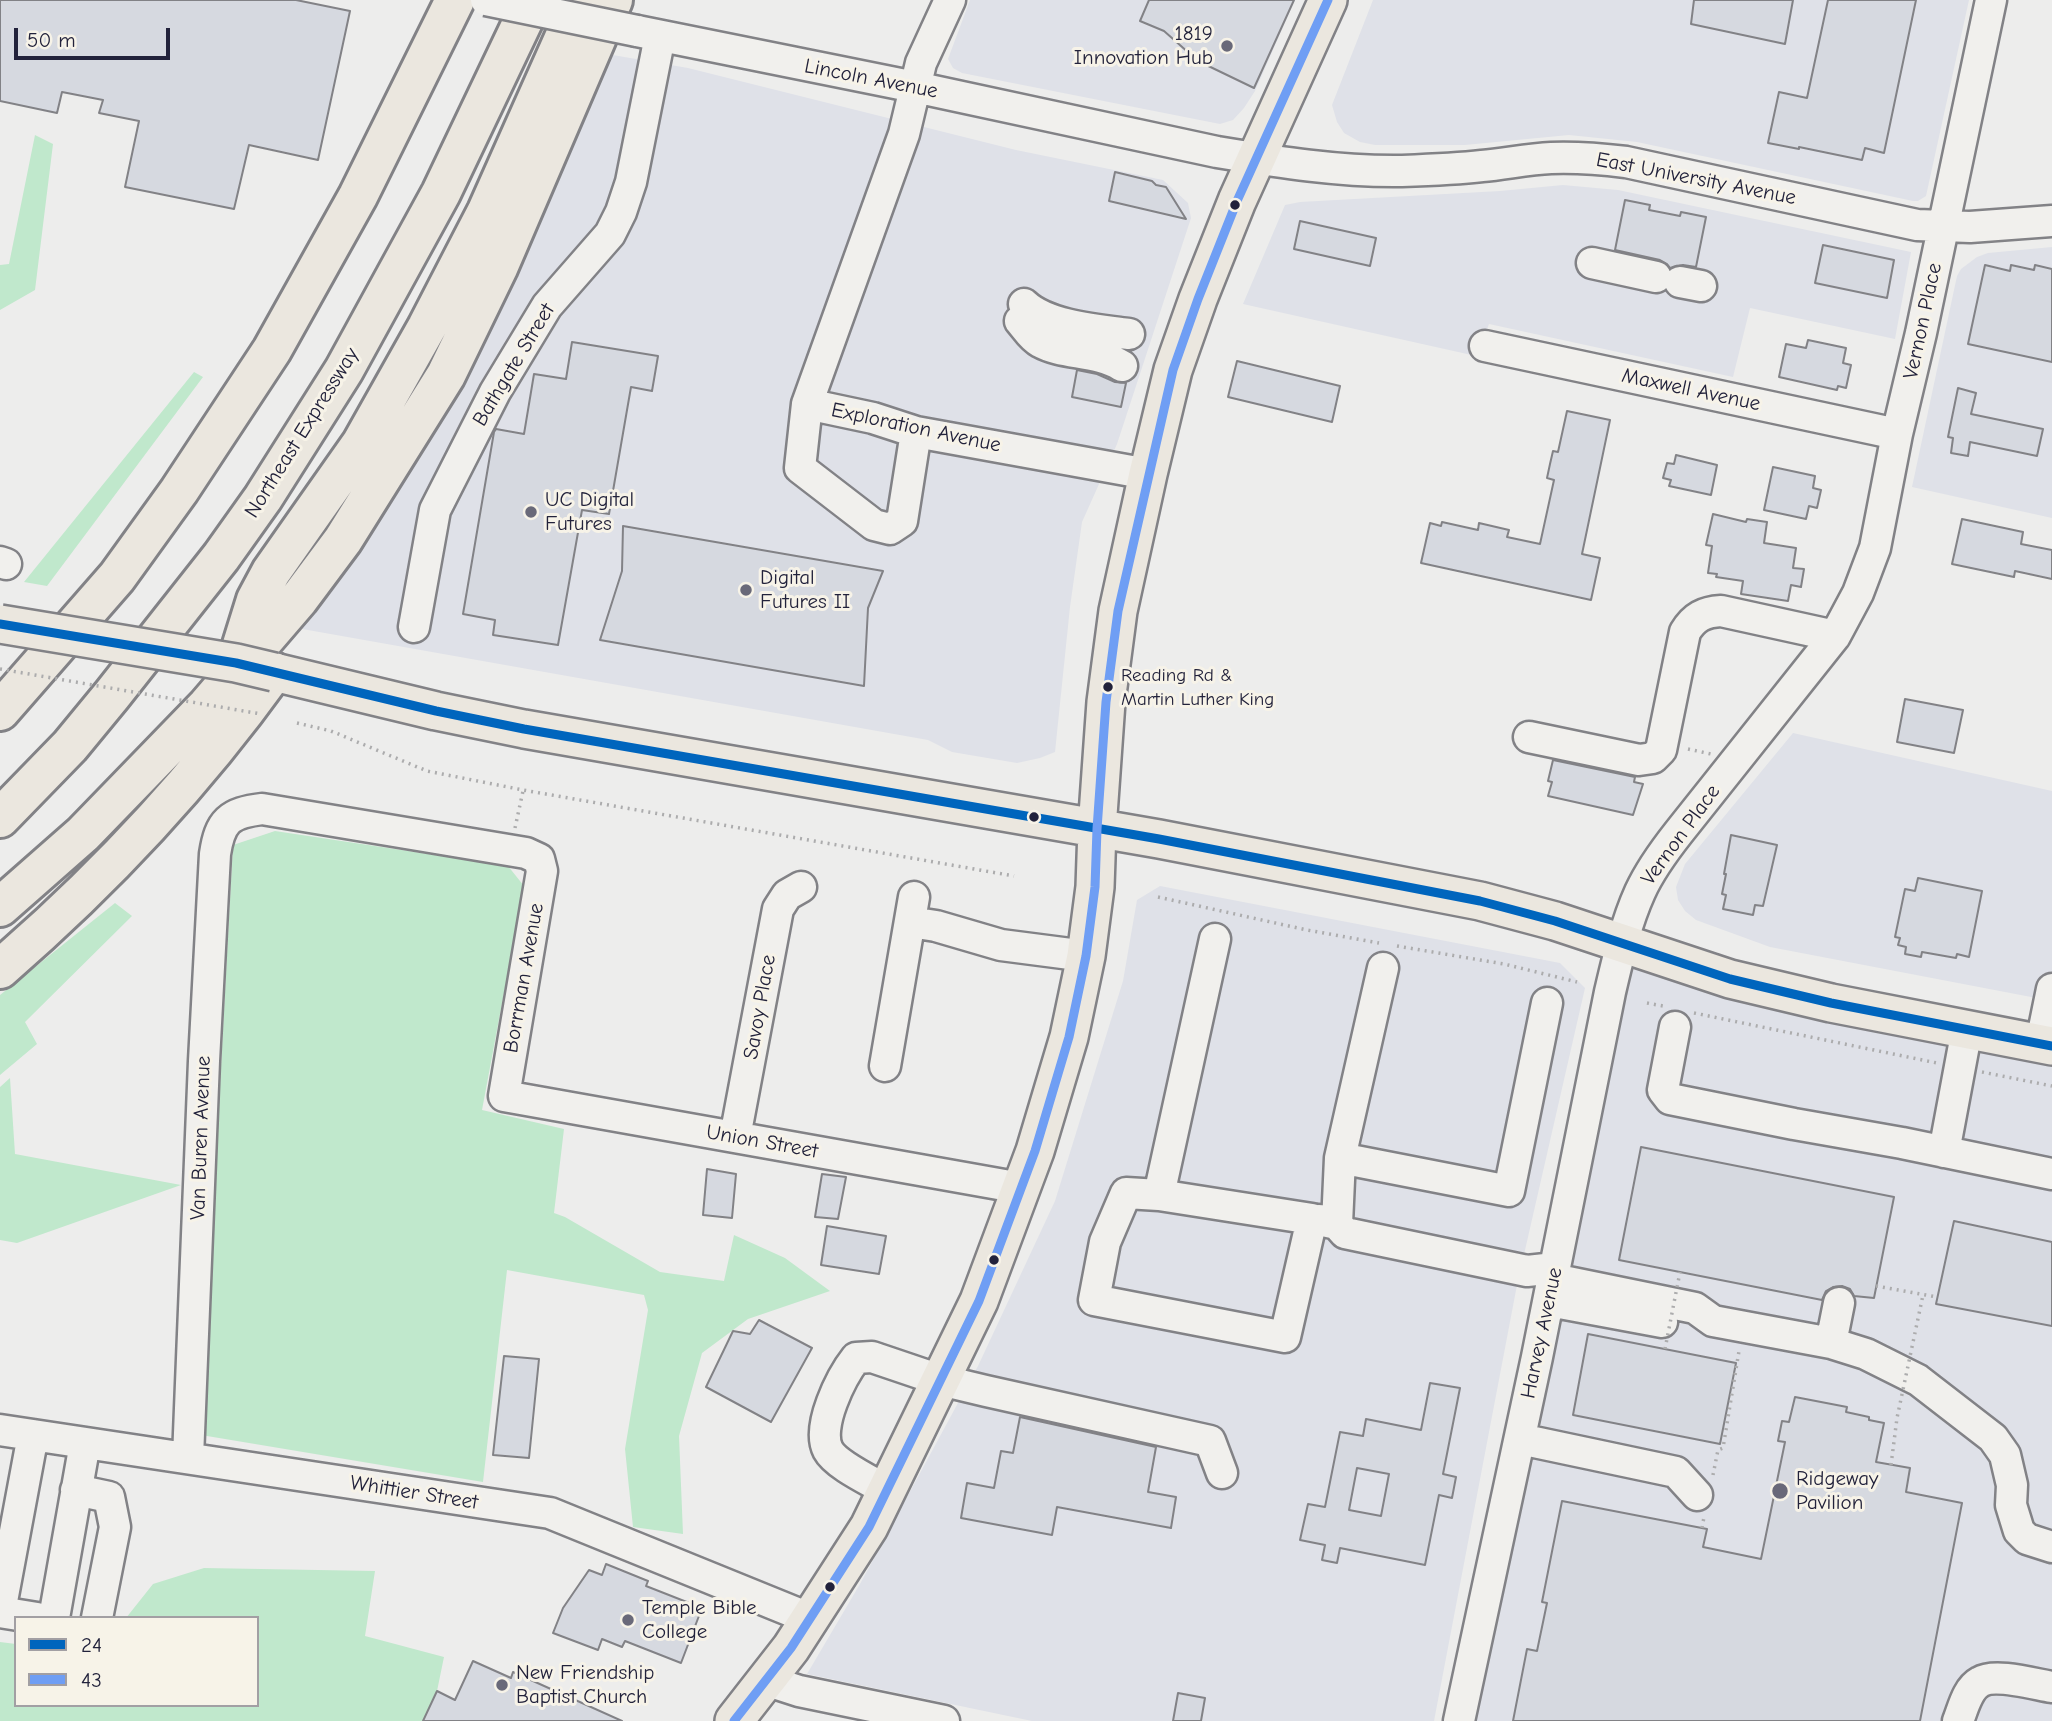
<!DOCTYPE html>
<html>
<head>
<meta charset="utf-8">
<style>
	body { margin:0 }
	#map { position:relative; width:2052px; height:1721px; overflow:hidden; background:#ededec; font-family:"Comic Neue",sans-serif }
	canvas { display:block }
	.legend { position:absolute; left:14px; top:1616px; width:245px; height:91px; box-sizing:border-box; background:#f7f3e8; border:2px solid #a29fa3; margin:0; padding:9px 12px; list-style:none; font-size:21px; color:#22223b }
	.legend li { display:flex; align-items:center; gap:14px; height:35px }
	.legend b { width:35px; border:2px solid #a29fa3 }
	.scale { position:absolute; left:14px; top:28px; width:156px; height:32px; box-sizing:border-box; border:4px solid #22223b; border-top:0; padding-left:9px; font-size:21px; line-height:24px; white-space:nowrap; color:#22223b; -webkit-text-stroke:5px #f7f3e8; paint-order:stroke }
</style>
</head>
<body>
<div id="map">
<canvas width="2052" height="1721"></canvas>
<ul class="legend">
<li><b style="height:9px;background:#0065bd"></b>24</li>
<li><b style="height:9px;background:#6f9ef4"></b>43</li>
</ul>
<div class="scale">50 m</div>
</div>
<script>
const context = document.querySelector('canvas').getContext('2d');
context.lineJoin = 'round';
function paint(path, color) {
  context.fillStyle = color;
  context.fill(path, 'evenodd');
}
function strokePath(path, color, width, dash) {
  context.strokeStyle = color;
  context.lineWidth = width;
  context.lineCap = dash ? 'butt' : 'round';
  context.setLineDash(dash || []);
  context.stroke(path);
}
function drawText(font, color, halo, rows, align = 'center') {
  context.font = font + ' "Comic Neue",sans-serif';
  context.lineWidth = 6;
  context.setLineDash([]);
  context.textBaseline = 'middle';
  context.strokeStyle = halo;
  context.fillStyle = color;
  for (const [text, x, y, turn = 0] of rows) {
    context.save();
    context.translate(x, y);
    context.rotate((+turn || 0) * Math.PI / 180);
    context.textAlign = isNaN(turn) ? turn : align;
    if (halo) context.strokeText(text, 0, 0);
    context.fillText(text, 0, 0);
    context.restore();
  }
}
const built = new Path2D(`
	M970 0H1295L1255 91 1244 108 1233 120 1220 124 962 73 953 68 948 59Z
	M1373 0H1969L1926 196 1918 201H1913L1637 142 1569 135 1465 145H1375L1360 142 1344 133 1337 122 1332 105Z
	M607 54 688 68 1016 150 1163 180 1188 203 1191 218 1117 444 1082 522 1070 607 1055 752 1040 758 1017 763 952 752 928 740 291 627Z
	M1563 185 1618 190 1911 252 1895 339 1750 308 1733 377 1489 324 1476 356 1243 304 1285 205 1300 202 1500 191Z
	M2052 247V518L1912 487 1957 276 1961 269 1977 257 1988 253Z
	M1793 733 2052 791V1001L1770 947 1696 920 1685 911 1678 900 1676 887 1685 864Z
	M1160 886 1560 963 1585 988 1517 1285 1434 1721H1032L807 1674 860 1584 978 1366 1055 1201 1123 981 1137 900Z
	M1622 944 2052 1046V1721H1459Z`);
const green = new Path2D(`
	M35 135 53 144 35 290 0 310V265L9 264Z
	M194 372 203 377 47 586 24 582Z
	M275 831 508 866 524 886 482 1110 564 1129 554 1213 565 1217 660 1272 724 1281 734 1235 785 1258 830 1291 748 1319 702 1353 679 1436 683 1534 633 1527 625 1449 648 1310 644 1295 507 1270 483 1482 201 1435 233 845Z
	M115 903 132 916 25 1022 37 1044 0 1075V995Z
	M10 1078 15 1154 181 1185 17 1243 0 1240V1087Z
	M204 1568 375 1571 365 1636 444 1657 437 1691 423 1721H0V1642L16 1644V1705H257V1618H126L153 1584Z`);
const building = new Path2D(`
	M0 0H296L350 11 318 160 249 145 234 209 125 187 139 121 99 113 103 100 62 92 57 113 0 101Z
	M1149 0H1294L1254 88 1198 61 1164 31 1140 21Z
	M1694 0H1793L1785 44 1691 24Z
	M1828 0H1916L1884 153 1865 148 1862 160 1799 147V149L1768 143 1779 92 1807 98Z
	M1115 172 1152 181 1156 185 1166 187 1186 219 1109 201Z
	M1625 200 1650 205 1649 210 1680 216 1681 212 1706 217 1696 267 1683 265 1670 268 1667 264 1660 260 1615 250Z
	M1300 221 1376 238 1370 266 1294 249Z
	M1823 245 1894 260 1887 298 1815 283Z
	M1985 265 2010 271 2011 265 2034 270 2035 265 2052 269V362L1968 344Z
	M1808 340 1846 348 1843 363 1851 365 1846 388 1838 386 1837 390 1779 377 1786 344 1806 348Z
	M572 342 658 356 652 391 631 387 609 514 582 510 558 645 493 635 495 620 463 614 494 432 496 429 524 434 534 374 566 379Z
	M1237 361 1340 386 1332 422 1228 397Z
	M1077 370 1097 374 1115 382 1126 383 1121 407 1072 397Z
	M1958 388 1976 393 1971 414 2043 429 2037 456 1970 442 1968 456 1951 453 1953 438 1948 437Z
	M1567 411 1610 420 1582 554 1600 558 1591 600 1421 563 1430 523 1441 526 1442 522 1478 530 1479 523 1509 530 1507 537 1540 544 1554 480 1547 478 1550 464 1553 451 1558 452Z
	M1676 455 1717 465 1711 495 1669 486 1671 480 1663 478 1667 463 1674 464Z
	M1773 467 1815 476 1813 488 1821 490 1817 508 1809 506 1806 519 1764 510Z
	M1713 514 1746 522 1747 519 1767 522 1764 543 1796 548 1793 568 1804 569 1801 587 1791 585 1788 601 1741 594 1743 581 1716 577 1717 574 1708 573 1712 546 1706 545Z
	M1962 519 2023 532 2021 544 2052 550V579L2015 571 2014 577 1952 564Z
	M623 526 883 571 868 608 864 686 600 640 622 571Z
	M1905 699 1963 710 1954 753 1897 742Z
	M1553 760 1635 777 1634 782 1643 784 1633 815 1548 796 1552 782 1548 781Z
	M1731 835 1777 845 1763 906 1755 905 1753 915 1723 909 1726 895 1722 894 1726 874H1724Z
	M1918 878 1982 891 1969 957 1957 954 1956 958 1922 952 1921 957 1905 954 1906 947 1898 945 1900 938 1895 937 1905 889 1915 891Z
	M1641 1147 1894 1197 1874 1298 1854 1296 1850 1289 1842 1286 1833 1287 1826 1291 1822 1300 1619 1260Z
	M707 1169 736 1174 732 1218 703 1215Z
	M822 1174 846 1177 838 1219 815 1217Z
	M1954 1221 2052 1242V1326L1936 1304Z
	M827 1226 886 1236 879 1274 821 1265Z
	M759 1320 812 1348 771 1422 706 1387 733 1331 750 1334Z
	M1588 1334 1736 1363 1720 1444 1573 1415Z
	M504 1356 539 1359 529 1458 493 1455Z
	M1430 1383 1460 1388 1443 1474 1456 1477 1452 1498 1439 1495 1425 1565 1340 1548 1337 1563 1322 1560 1325 1545 1300 1540 1308 1504 1325 1507 1340 1432 1363 1436 1366 1419 1421 1430ZM1357 1468 1389 1474 1381 1516 1349 1510Z
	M1795 1397 1847 1407 1846 1412 1869 1417V1420L1884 1423 1876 1462 1910 1468 1906 1492 1962 1503 1920 1721H1513L1527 1649 1537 1651 1547 1603 1542 1602 1562 1501 1707 1529 1703 1547 1761 1559 1785 1442 1778 1441 1782 1421 1789 1422Z
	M1020 1417 1156 1447 1148 1492 1176 1497 1171 1528 1057 1507 1052 1535 961 1518 967 1483 994 1488 1001 1451 1013 1453Z
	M606 1564 648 1581 646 1586 702 1608 681 1663 625 1641 622 1647 602 1639 598 1650 553 1633 563 1608 589 1570 602 1575Z
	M473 1661 511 1678 513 1672 622 1721H423L437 1691 455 1700Z
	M1178 1693 1205 1698 1201 1721H1173Z`);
const path = new Path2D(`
	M297 723 331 731 427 771 523 790 1014 876
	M1688 749 1711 754
	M515 828 523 791
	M1158 897 1307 930 1379 943
	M1397 946 1504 964 1577 982
	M1647 1003 1663 1006
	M1694 1013 1937 1063
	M1982 1072 2052 1086
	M1876 1286 1937 1297
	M1713 1475 1718 1450 1723 1448 1739 1351
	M1702 1528 1704 1517`);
const minor = new Path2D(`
	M950 0 921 63 904 134 807 404 873 418 916 432 1148 474
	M637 31 915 87 1217 152C1278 162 1340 172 1402 171 1429 170 1456 169 1482 166 1505 164 1528 159 1551 158 1576 157 1601 159 1626 162L1917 225 1970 227 2052 221
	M1592 263 1656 277
	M1680 282 1701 286
	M1024 304C1047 326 1098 330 1129 334
	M1020 321C1026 328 1032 338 1040 342 1063 355 1097 350 1122 366
	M1485 346 1897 434
	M807 404 800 468 874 525 890 529 902 521 916 432
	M0 562 6 564
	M414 627 435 510 495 392 547 306 610 234 621 212 631 182 660 36
	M1529 737 1639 760 1653 758 1661 750 1685 632C1694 617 1704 612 1721 611L1835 636
	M910 922 936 926 1001 945 1086 956
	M1675 1027 1663 1090 1670 1099 1794 1124 1902 1143 2052 1174
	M2041 1043 2052 989
	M885 1066 914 897
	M735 1137 778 909 787 895 801 887
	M1944 1152 1967 1029
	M1340 1158 1509 1191 1547 1003
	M1126 1193 1159 1195 1312 1219 1285 1337 1094 1300 1105 1242Z
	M1159 1195 1215 939
	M1319 1220 1337 1224 1345 1233 1527 1271 1555 1268
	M1337 1224 1340 1158 1383 968
	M1553 1279 1695 1308 1713 1321 1831 1343 1866 1354 1918 1380 1993 1438 2005 1455 2012 1485 2011 1505 2019 1531 2027 1539 2052 1547
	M1549 1301 1662 1322
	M1831 1343 1839 1303
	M0 1430 550 1513 811 1619
	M33 1435 0 1612 37 1618
	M1520 1439 1676 1472 1697 1495
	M188 1458 204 1061 215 854C220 821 229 813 262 809L526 853 539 859 542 871 504 1096 1021 1188
	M76 1490 109 1497 115 1527 97 1618
	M886 1490C871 1481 836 1465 828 1450 816 1427 841 1377 856 1358L872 1357 940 1380 986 1391 1210 1441 1222 1473
	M54 1618 85 1443
	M765 1680 799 1691 944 1721
	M1459 1721 1537 1357 1610 992C1618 958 1626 923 1640 892 1650 870 1664 851 1679 832L1835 636 1858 593 1875 548 1897 434 1921 333 1991 0
	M1958 1721C1963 1709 1967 1689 1980 1682 1995 1673 2034 1684 2052 1687`);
const major = new Path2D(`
	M274 672 436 711 524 729 1159 839 1480 901 1555 921 1730 979 1831 1003 2052 1046
	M734 1721 791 1648 869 1527 979 1301 1035 1151 1069 1037 1086 956 1095 887 1097 829 1106 702 1118 611 1148 474 1173 370 1198 299 1237 201 1328 0`);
const highway = new Path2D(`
	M237 661 256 600 271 572 361 444 427 327 487 211 581 0
	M0 711 117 577 179 491 272 350 358 196 455 0
	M0 818 70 746 112 695 221 557 263 498 344 370 441 193 533 0
	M0 907 83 834 207 706 299 599 343 540 446 375 498 268 613 0
	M0 969C102 881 195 782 274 672`);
const pathBridge = new Path2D(`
	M0 669 261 714
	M1665 1349 1680 1272
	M1891 1465 1897 1418 1923 1295`);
const minorBridge = new Path2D(`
	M486 0 637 31`);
const majorBridge = new Path2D(`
	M0 624 236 663 274 672`);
const bus1 = new Path2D(`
	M0 624 236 663 436 711 524 729 1159 839 1480 901 1555 921 1730 979 1831 1003 2052 1046`);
const bus2 = new Path2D(`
	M734 1721 791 1648 869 1527 979 1301 1035 1151 1069 1037 1086 956 1095 887 1097 829 1106 702 1118 611 1173 370 1198 299 1237 201 1328 0`);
const markers = [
	[1227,46,7,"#696979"],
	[1235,205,6,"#22223b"],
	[531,512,7,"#696979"],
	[746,590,7,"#696979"],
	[1108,687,6,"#22223b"],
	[1034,817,6,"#22223b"],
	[994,1260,6,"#22223b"],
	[1780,1491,9,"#696979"],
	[830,1587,6,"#22223b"],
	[628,1620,7,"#696979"],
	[502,1685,7,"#696979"]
];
const busNames = [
	["Reading Rd &",1121,676],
	["Martin Luther King",1121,700]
];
const poiNames = [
	["1819",1213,34,"right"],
	["Innovation Hub",1213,58,"right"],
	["UC Digital",545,500],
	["Futures",545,524],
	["Digital",760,578],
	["Futures II",760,602],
	["Ridgeway",1796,1479],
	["Pavilion",1796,1503],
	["Temple Bible",642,1608],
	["College",642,1632],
	["New Friendship",516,1673],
	["Baptist Church",516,1697]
];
const streetNames = [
	["Lincoln Avenue",871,79,11],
	["East University Avenue",1696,179,11],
	["Vernon Place",1923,321,-78],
	["Bathgate Street",514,365,-59],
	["Maxwell Avenue",1691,390,12],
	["Exploration Avenue",916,428,12],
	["Northeast Expressway",302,433,-58],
	["Vernon Place",1681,835,-54],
	["Borrman Avenue",524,978,-80],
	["Savoy Place",760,1007,-80],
	["Van Buren Avenue",201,1138,-88],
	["Union Street",762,1142,10],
	["Harvey Avenue",1542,1333,-78],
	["Whittier Street",414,1493,9]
];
paint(built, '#dfe1e8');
paint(green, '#c0e8cc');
paint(building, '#d6d9e0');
strokePath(building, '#828286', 2);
strokePath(minor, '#828286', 35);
strokePath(major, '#828286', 42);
strokePath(highway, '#828286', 44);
strokePath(path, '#acacad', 3.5, [2, 5]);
strokePath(minor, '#f1f0ed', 30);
strokePath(major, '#ebe7df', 37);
strokePath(highway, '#ebe7df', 38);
strokePath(minorBridge, '#828286', 35, []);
strokePath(majorBridge, '#828286', 42, []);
strokePath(pathBridge, '#acacad', 3.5, [2, 5]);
strokePath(minorBridge, '#f1f0ed', 30);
strokePath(majorBridge, '#ebe7df', 37);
strokePath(bus1, '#0065bd', 9);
strokePath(bus2, '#6f9ef4', 9);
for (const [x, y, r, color] of markers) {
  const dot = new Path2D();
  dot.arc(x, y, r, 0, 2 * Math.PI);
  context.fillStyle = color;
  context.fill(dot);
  strokePath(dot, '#f7f3e8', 2.5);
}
drawText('19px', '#22223b', '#f7f3e8', busNames, 'left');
drawText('21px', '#22223b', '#f7f3e8', poiNames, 'left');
drawText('21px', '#22223b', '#f7f3e8', streetNames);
</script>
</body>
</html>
